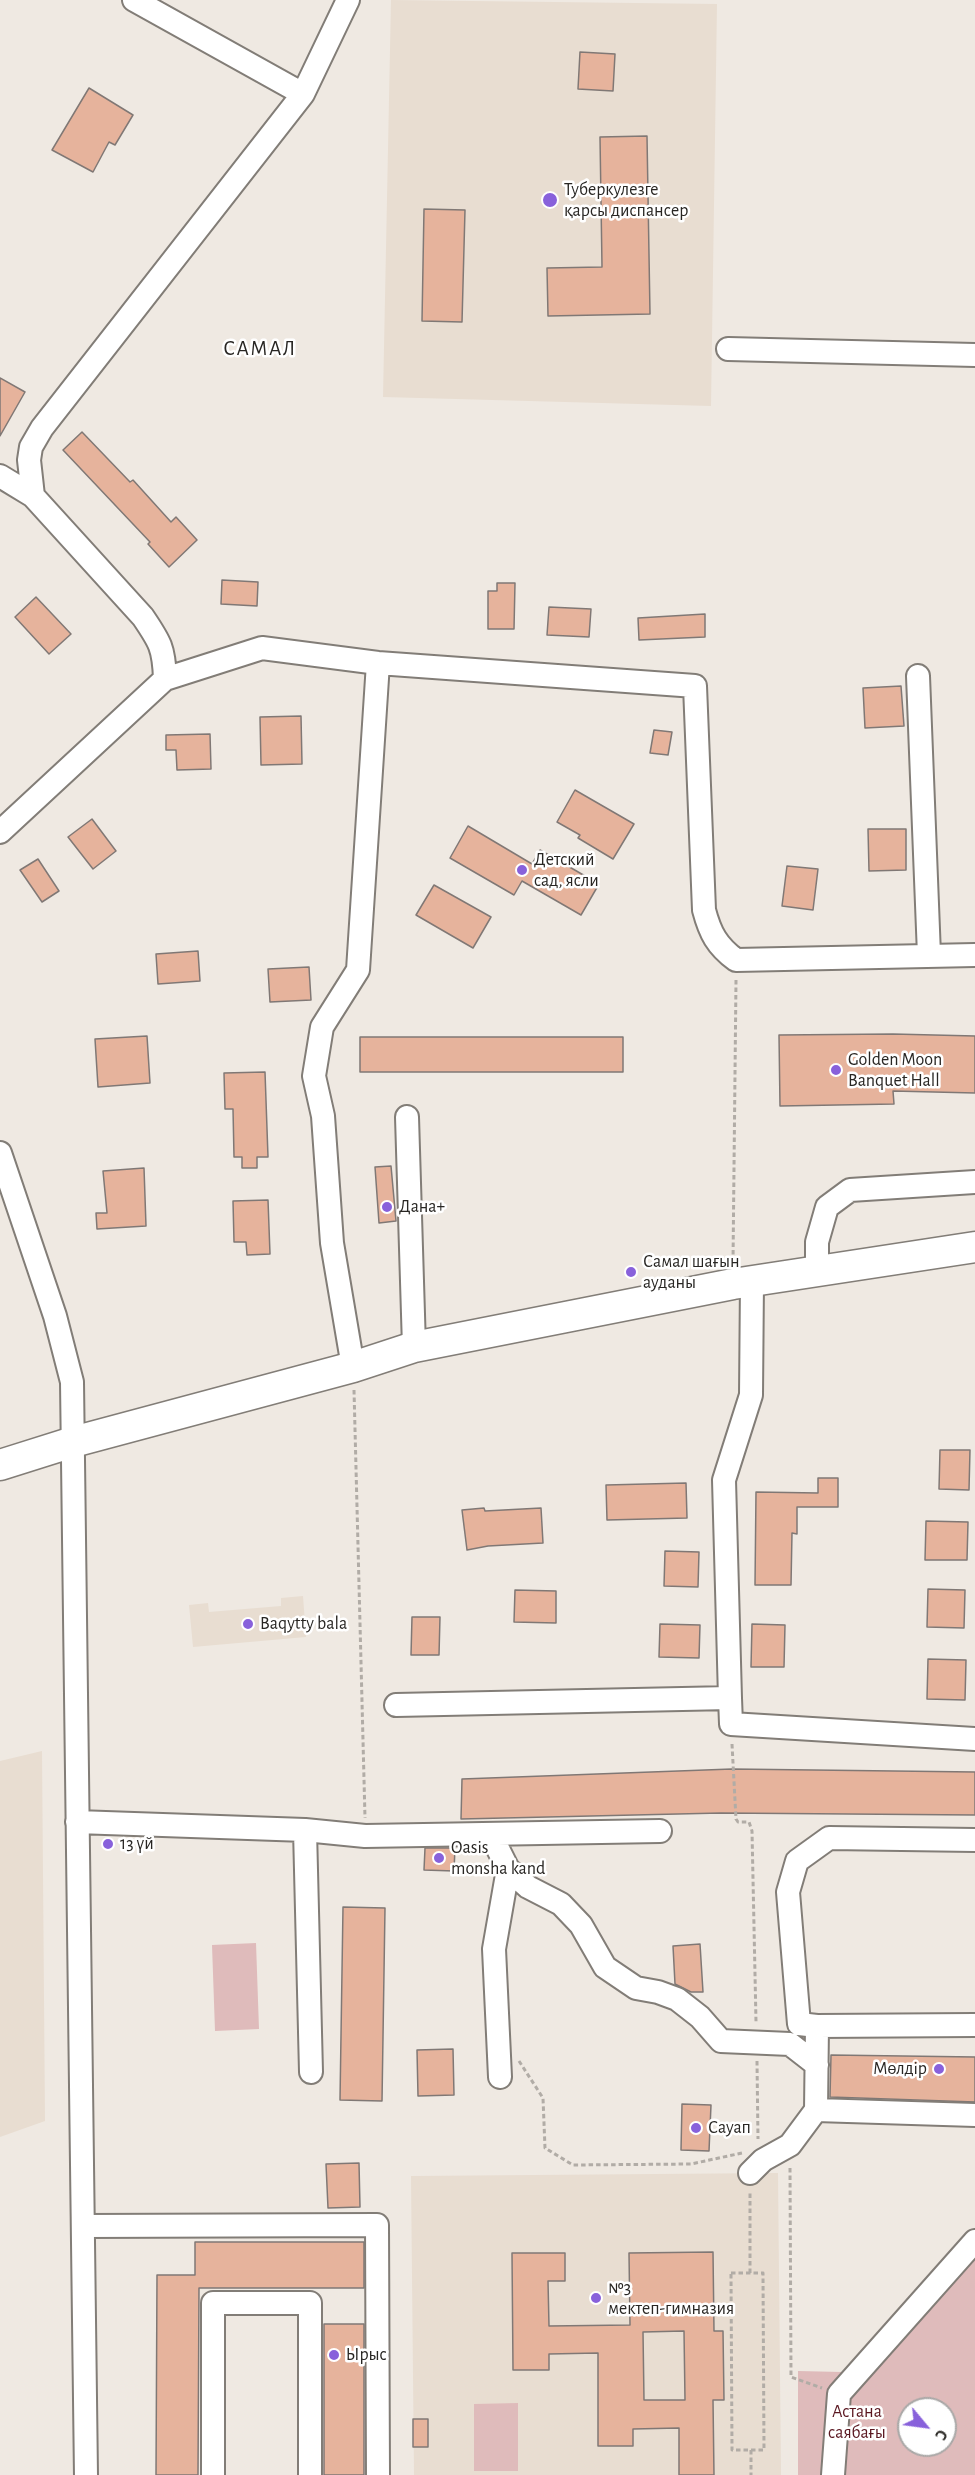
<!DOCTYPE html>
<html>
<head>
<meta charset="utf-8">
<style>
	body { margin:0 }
	#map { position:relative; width:975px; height:2475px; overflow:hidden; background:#efe9e2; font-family:"Alegreya Sans",sans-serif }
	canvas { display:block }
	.north { position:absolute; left:897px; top:2397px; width:60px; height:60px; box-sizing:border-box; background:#fff; border:2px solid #a9a8a7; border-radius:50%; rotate:119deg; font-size:16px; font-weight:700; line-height:24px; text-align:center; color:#282623 }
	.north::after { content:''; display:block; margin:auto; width:21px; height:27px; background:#8861db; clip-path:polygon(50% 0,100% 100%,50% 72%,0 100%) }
</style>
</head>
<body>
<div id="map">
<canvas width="975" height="2475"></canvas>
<div class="north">С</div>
</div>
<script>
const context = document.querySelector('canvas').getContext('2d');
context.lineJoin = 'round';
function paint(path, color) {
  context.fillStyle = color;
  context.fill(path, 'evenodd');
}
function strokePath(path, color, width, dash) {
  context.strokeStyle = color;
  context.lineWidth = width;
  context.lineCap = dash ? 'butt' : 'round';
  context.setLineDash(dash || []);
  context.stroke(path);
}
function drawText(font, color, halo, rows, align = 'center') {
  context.font = font + ' "Alegreya Sans",sans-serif';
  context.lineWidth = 5;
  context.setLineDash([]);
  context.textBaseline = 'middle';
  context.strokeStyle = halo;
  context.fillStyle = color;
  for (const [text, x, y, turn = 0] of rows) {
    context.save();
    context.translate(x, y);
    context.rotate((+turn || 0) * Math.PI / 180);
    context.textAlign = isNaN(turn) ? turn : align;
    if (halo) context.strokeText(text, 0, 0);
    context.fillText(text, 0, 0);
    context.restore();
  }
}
const built = new Path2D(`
	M391 0 717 4 711 406 383 397Z
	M303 1596 306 1637 193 1647 189 1605 208 1603 209 1612 281 1606V1598Z
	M42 1751 45 2121 0 2137V1761Z
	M778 2173 781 2475H414L411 2176Z`);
const green = new Path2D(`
	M256 1943 259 2029 215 2031 212 1945Z
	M975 2231V2475H798V2371L842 2372ZM909 2409H945V2445H909Z
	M518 2403V2471H474V2404Z`);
const building = new Path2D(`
	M580 52 615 54 613 91 578 89Z
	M89 88 133 115 115 145 109 142 93 172 52 150Z
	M647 136 650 314 548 316 547 268 602 267 600 137Z
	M424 209 465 210 462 322 422 321Z
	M0 378 25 392 0 436Z
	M82 432 130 482 133 480 171 522 176 517 197 540 169 567 148 544 150 542 63 450Z
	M222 580 258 582 257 606 221 604Z
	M497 583H515L514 629H488V591H497Z
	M36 597 71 634 49 654 15 617Z
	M549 607 591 609 589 637 547 635Z
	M705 614V637L639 640 638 618Z
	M901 686 904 726 865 728 863 688Z
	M301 716 302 764 261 765 260 717Z
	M654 730 672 732 668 755 650 753Z
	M210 734 211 769 177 770 176 750H166V735Z
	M575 790 634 824 613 859 578 838 580 835 557 822Z
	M92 819 116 851 93 869 68 837Z
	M468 826 532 864 540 850 599 884 581 915 522 881 514 895 450 858Z
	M868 829H906V870L869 871Z
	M38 859 59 891 42 902 20 870Z
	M787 866 818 869 813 910 782 906Z
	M434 885 491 917 473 948 416 915Z
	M198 951 200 981 158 984 156 954Z
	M309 967 311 1000 270 1002 268 969Z
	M893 1034 975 1036V1093L893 1091 894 1104 780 1106 779 1035Z
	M147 1036 150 1083 98 1087 95 1039Z
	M360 1037H623V1072H360Z
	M265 1072 268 1157H257V1168H242V1157H234L233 1109H225L224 1073Z
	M391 1166 396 1221 379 1223 375 1167Z
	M144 1168 146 1226 97 1229 96 1213H107L103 1171Z
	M268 1200 270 1254 247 1255 246 1242H234L233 1201Z
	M940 1450H970L969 1490 939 1489Z
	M818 1478H838V1507H797V1534L792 1533 791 1585H755L756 1492 818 1493Z
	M686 1483 687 1518 607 1520 606 1485Z
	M484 1508 485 1511 541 1508 543 1543 488 1546 467 1550 462 1510Z
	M926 1521 968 1522 967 1560H925Z
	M665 1551 699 1552 698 1587 664 1586Z
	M928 1589 965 1590 964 1628 927 1627Z
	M515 1590 556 1591V1623L514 1622Z
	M412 1617H440L439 1655H411Z
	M660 1624 700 1625 699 1658 659 1657Z
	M752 1624 785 1625 784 1667H751Z
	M928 1659 966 1660 965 1700 927 1699Z
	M732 1769 975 1772V1815L721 1813 461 1819 462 1779Z
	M425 1848H455L454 1871 424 1870Z
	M343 1907 385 1908 382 2101 340 2100Z
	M700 1944 703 1992H691L675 1984 673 1946Z
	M453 2049 454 2095 418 2096 417 2050Z
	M831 2055 975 2057V2102L830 2097Z
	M682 2104 711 2105 709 2151 681 2150Z
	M359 2163 360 2207 328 2208 326 2164Z
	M195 2242H364V2288H199L198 2475H156L157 2275H195Z
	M713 2252 714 2331H723L724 2400H713L714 2475H679V2428L633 2429V2446H598V2353L549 2354V2370H513L512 2253H565V2281H548L549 2326 630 2325 629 2253ZM684 2331 685 2400H644L643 2332Z
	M324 2324H364V2475H324Z
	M413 2419H428V2447H413Z`);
const path = new Path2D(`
	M733 1262 736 980
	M354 1390 365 1818
	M732 1744 736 1819 738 1822H749L752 1831 756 2022
	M519 2061 543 2098 545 2148 573 2165 691 2164 742 2153
	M757 2061 758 2139
	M790 2168 791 2377 822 2388
	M731 2273H763L764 2450H732Z
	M750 2273V2192
	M751 2450V2475`);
const minor = new Path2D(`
	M134 0 303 94 348 0
	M728 349 975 355
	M0 476 33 496
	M918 676 929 955
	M165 679C164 648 160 642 143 617L33 496 29 460 31 447 42 428 303 94
	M0 832 165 679 262 648 378 663 695 686 704 910C710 933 717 946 736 960L975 955
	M407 1117 414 1347
	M0 1153 55 1316 72 1382 86 2475
	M817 1271V1242L827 1207 850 1190 975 1182
	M353 1367 332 1243 323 1116 314 1076 322 1027 358 970 378 663
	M730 1698 731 1724 975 1739
	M396 1705 730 1698 724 1480 751 1395 752 1281
	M77 1822 305 1830 365 1836 660 1831
	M305 1830 311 2072
	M491 1835 508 1869 528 1887 561 1904 581 1925 605 1967 636 1988 658 1992 677 1999 700 2017 721 2041 790 2044 817 2065
	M975 1840 829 1838 797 1861 788 1892 799 2024 817 2026 975 2025
	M500 2077 494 1949 508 1869
	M816 2110 817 2026
	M750 2173 763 2160 790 2145 816 2110 975 2115
	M84 2226 377 2225 378 2475
	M213 2475V2303H310V2475
	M833 2475 839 2394 975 2241`);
const major = new Path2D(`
	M0 1465 73 1442 353 1367 414 1347 733 1284 975 1247`);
const markers = [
	[550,200,8,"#8861db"],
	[522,870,6,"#8861db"],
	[836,1070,6,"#8861db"],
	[387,1207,6,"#8861db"],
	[631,1272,6,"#8861db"],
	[248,1624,6,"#8861db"],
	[108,1844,6,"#8861db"],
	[439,1858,6,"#8861db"],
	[939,2069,6,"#8861db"],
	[696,2128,6,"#8861db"],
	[596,2298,6,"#8861db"],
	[334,2355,6,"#8861db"]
];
const poiNames = [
	["Туберкулезге",564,190],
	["қарсы диспансер",564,211],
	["Детский",534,860],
	["сад, ясли",534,881],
	["Golden Moon",848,1060],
	["Banquet Hall",848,1081],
	["Дана+",399,1207],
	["Самал шағын",643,1262],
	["ауданы",643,1283],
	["Baqytty bala",260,1624],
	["13 үй",120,1844],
	["Oasis",451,1848],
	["monsha kand",451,1869],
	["Мөлдір",927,2069,"right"],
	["Сауап",708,2128],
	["№3",608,2288],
	["мектеп-гимназия",608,2309],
	["Ырыс",346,2355]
];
const parkNames = [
	["Астана",857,2412],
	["саябағы",857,2433]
];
const quarterNames = [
	["САМАЛ",260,349]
];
paint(built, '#e8ddd1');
paint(green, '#dfbbbb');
paint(building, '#e6b39c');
strokePath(building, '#807875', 1.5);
strokePath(minor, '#827d77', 26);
strokePath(major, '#827d77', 33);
strokePath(path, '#b1aca6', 3, [4.5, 3]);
strokePath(minor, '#fff', 22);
strokePath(major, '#fff', 30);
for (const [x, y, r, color] of markers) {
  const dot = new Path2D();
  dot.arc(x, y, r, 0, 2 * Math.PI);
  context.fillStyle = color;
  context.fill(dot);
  strokePath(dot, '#fff', 2);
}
drawText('18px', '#282623', '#fff', poiNames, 'left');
drawText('18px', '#5a1720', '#fff', parkNames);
context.letterSpacing = '1.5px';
drawText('21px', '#282623', '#fff', quarterNames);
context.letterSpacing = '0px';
</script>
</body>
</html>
